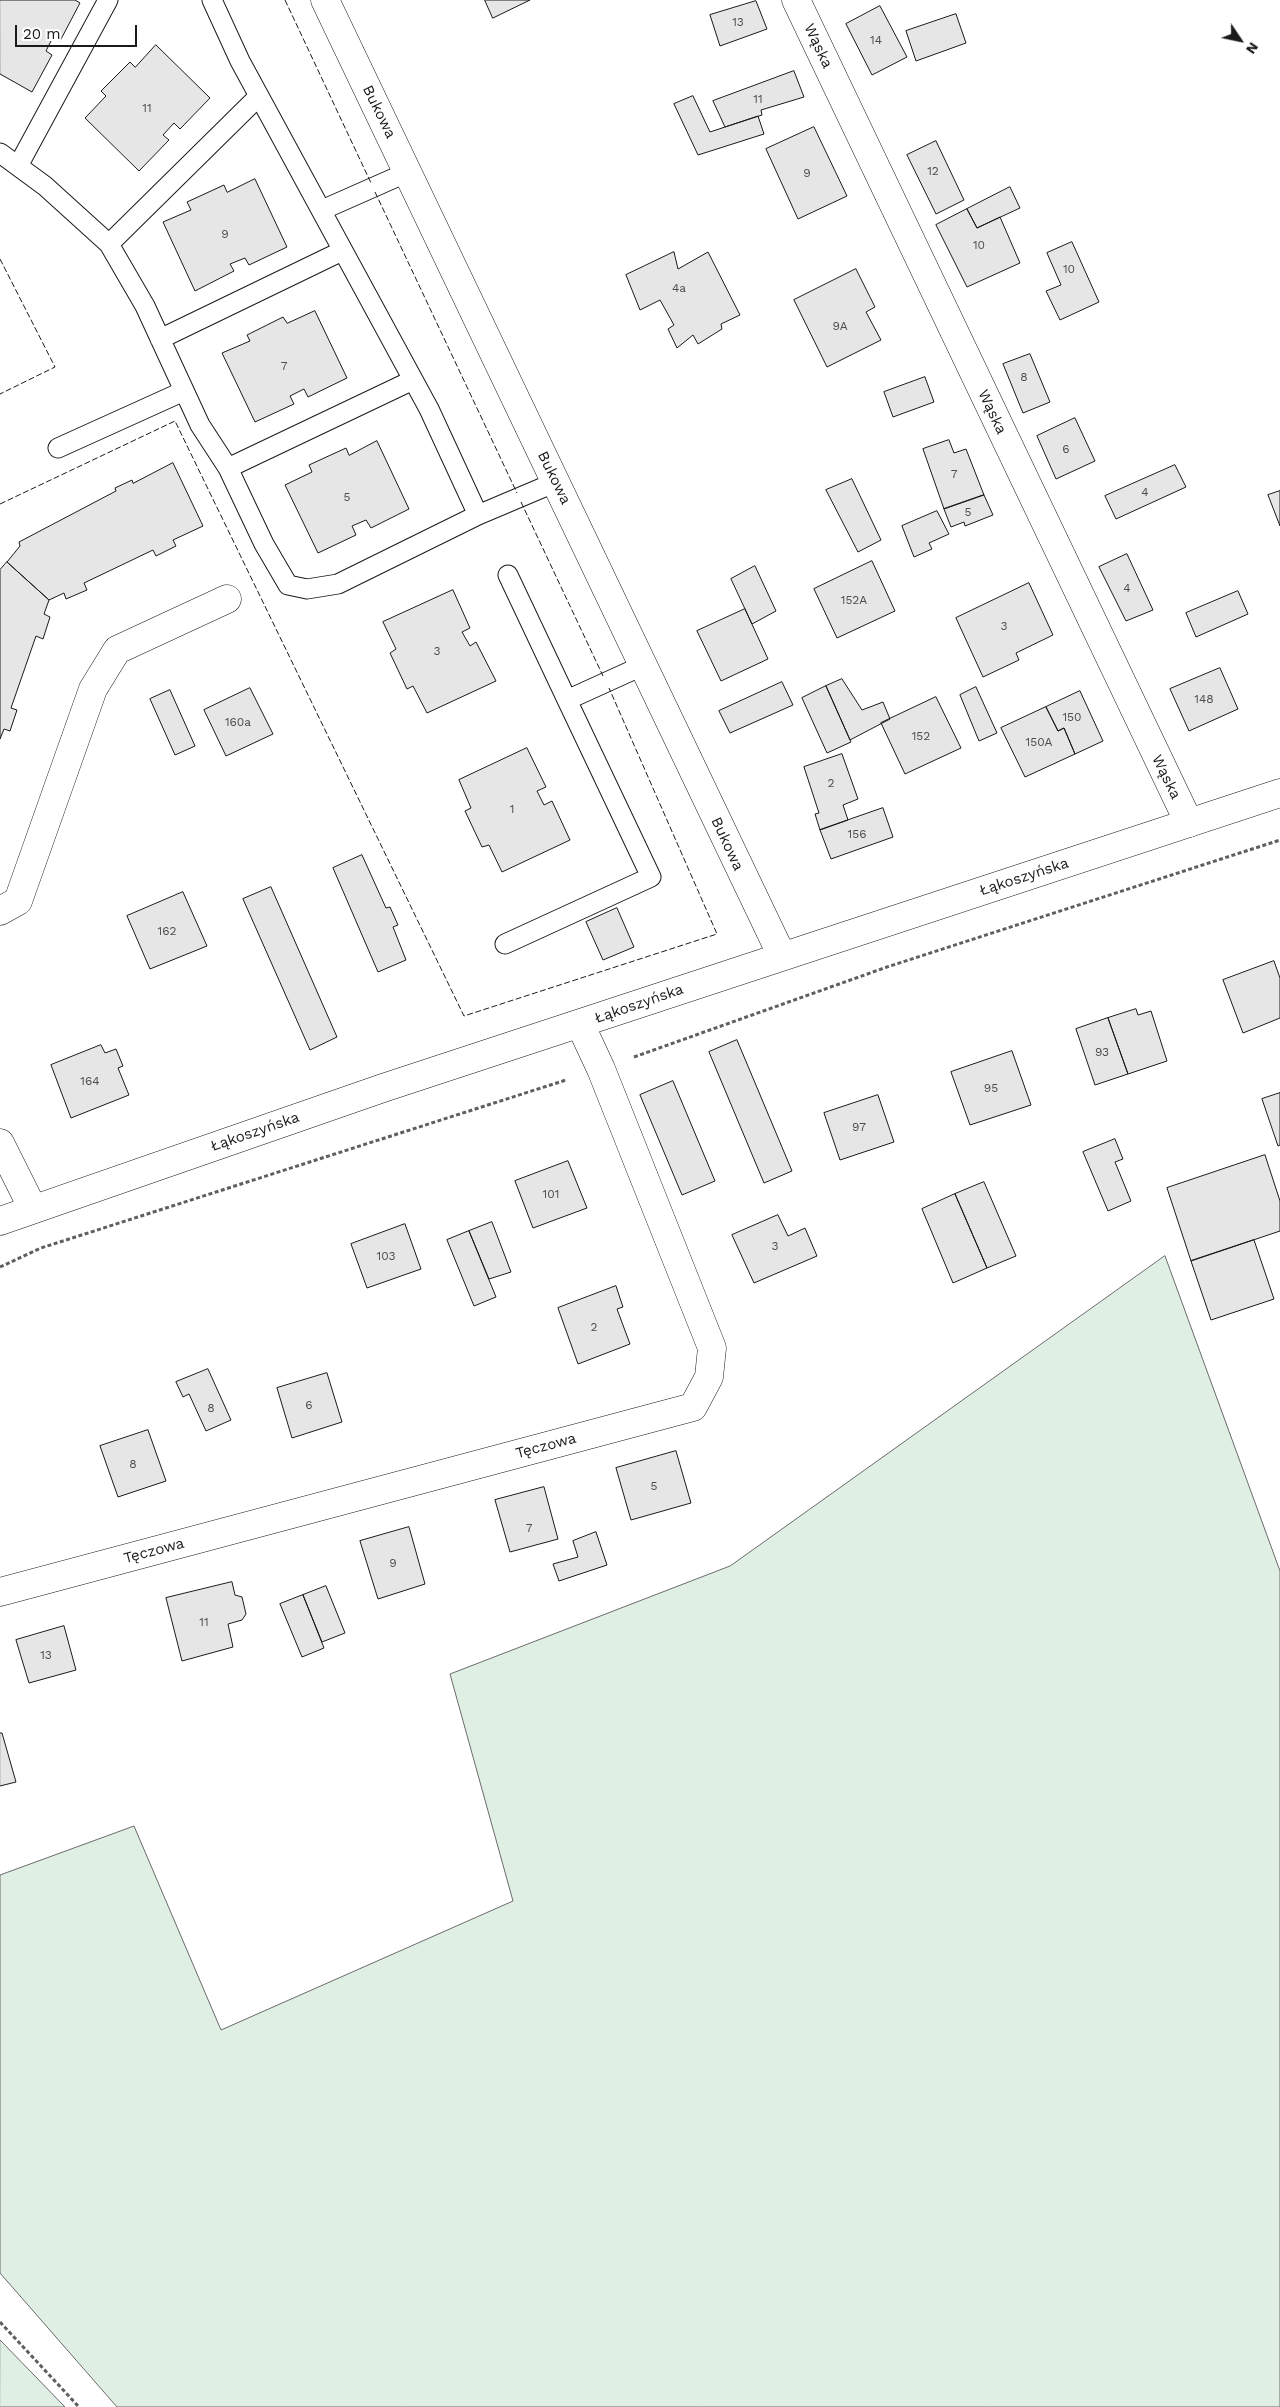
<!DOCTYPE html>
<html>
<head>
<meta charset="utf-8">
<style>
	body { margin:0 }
	#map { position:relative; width:1280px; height:2407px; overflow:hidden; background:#fff; font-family:"Work Sans",sans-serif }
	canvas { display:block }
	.north { position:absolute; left:1215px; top:15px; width:50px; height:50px; -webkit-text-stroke:4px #fff; paint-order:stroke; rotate:124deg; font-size:14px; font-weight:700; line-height:20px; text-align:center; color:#1a1a1a }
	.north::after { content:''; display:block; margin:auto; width:18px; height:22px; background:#1a1a1a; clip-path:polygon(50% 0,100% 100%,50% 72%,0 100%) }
	.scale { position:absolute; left:15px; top:25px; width:122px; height:22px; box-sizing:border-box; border:2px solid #1a1a1a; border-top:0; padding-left:6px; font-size:15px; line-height:18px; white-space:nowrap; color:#1a1a1a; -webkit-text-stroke:4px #fff; paint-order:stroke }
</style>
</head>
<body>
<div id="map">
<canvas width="1280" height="2407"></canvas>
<div class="north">N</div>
<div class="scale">20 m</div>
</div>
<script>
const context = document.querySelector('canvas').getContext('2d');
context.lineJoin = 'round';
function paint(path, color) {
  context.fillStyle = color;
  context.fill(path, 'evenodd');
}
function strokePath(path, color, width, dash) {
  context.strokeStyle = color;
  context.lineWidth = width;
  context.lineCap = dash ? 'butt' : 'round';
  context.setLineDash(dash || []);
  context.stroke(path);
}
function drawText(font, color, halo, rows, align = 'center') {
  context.font = font + ' "Work Sans",sans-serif';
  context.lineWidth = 4;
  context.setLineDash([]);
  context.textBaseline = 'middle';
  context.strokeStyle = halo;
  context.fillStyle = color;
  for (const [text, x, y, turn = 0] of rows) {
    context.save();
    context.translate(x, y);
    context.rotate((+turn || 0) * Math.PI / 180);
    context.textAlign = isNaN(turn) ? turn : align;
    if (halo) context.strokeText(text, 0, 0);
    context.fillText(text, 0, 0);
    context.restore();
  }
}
const green = new Path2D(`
	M1165 1256 1280 1571V2407H117L0 2273V1875L134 1826 221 2030 513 1901 450 1674 730 1566Z
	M0 2340 65 2407H0Z`);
const building = new Path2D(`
	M0 0H75L80 3 60 41 53 37 46 51 52 55 32 92 0 74Z
	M485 0H530L493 18Z
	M756 1 767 29 720 46 710 15Z
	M880 6 907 57 872 75 846 24Z
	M956 14 966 43 916 61 906 31Z
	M156 45 210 98 180 129 174 123 163 135 169 140 139 171 85 118 106 96 101 91 130 62 135 67Z
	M794 71 804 97 761 110 762 115 725 127 713 101Z
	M693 96 710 132 758 116 764 134 698 155 674 104Z
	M814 127 847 196 798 219 766 149Z
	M936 141 964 200 936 214 907 155Z
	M255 179 287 247 249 265 245 258 230 264 234 271 195 291 163 222 191 210 187 202 224 185 227 192Z
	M1010 187 1020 208 977 228 967 209Z
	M967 209 977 228 1000 217 1020 263 967 287 936 225Z
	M1072 242 1099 302 1060 320 1046 291 1061 285 1047 253Z
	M674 252 678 269 708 252 740 315 721 324 722 329 698 344 693 335 677 348 668 329 674 325 660 300 640 310 626 275Z
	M856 269 875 307 866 312 881 340 827 367 794 300Z
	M315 311 347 378 308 397 304 389 290 396 294 404 255 422 222 353 250 341 247 335 283 317 287 323Z
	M1030 354 1050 402 1023 413 1003 364Z
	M925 377 934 402 893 417 884 392Z
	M1075 418 1095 461 1056 479 1037 436Z
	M949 440 954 453 966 449 984 495 944 509 923 449Z
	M377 441 409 509 371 528 366 520 352 526 356 535 318 553 285 485 312 472 309 465 346 448 349 455Z
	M173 463 203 526 173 540 176 546 156 556 153 550 84 583 87 590 66 599 64 593 49 600 7 562 20 546 19 542 116 491 115 488 132 480 133 483Z
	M1175 465 1186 487 1116 519 1105 496Z
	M852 479 881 540 858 552 826 490Z
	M1280 491V526L1268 495Z
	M984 495 993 515 965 526 964 522 951 527 944 509Z
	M937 511 949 534 929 543 932 549 914 557 902 526Z
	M1127 554 1153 610 1126 621 1099 567Z
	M872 561 895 611 837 638 814 589Z
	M7 562 49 600 44 614 50 617 43 639 36 636 11 708 17 710 10 731 4 729 0 739V570Z
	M755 566 776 611 752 624 731 579Z
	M1029 583 1053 635 1016 653 1019 660 983 677 956 618Z
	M453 590 470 628 462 632 470 646 476 642 496 681 427 713 413 686 407 689 390 653 396 649 383 622Z
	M1238 591 1248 614 1196 637 1186 613Z
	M745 609 768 659 721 681 697 631Z
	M1220 668 1238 709 1189 731 1170 689Z
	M842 679 862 710 883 702 890 719 850 740 826 686Z
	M782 682 793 705 730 733 719 711Z
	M826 686 851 742 827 753 802 698Z
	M976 687 997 733 979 741 960 695Z
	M250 688 273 734 226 756 204 710Z
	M170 690 195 746 175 755 150 699Z
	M1080 691 1103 741 1075 754 1064 728 1058 731 1046 707Z
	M936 697 961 748 905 774 881 723Z
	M1046 707 1058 731 1064 728 1075 754 1025 777 1001 728Z
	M527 748 546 787 537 791 544 805 552 801 570 840 502 872 489 845 482 847 465 811 471 808 459 780Z
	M842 754 858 799 843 805 848 820 820 830 815 814 819 813 804 767Z
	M883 808 893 837 831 859 820 830Z
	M362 855 386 908 390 907 398 925 393 927 406 960 378 972 333 868Z
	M271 887 337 1037 310 1050 243 899Z
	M183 892 207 946 150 969 127 916Z
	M617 908 634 947 603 960 586 922Z
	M1274 961 1280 978V1018L1243 1033 1223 980Z
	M1136 1009 1138 1015 1151 1011 1167 1061 1128 1074 1108 1018Z
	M1108 1018 1128 1074 1095 1085 1076 1029Z
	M737 1040 792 1171 764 1183 709 1052Z
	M101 1045 105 1053 116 1049 123 1066 118 1068 129 1095 71 1118 51 1065Z
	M1012 1051 1031 1105 970 1125 951 1072Z
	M673 1081 715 1181 682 1195 640 1095Z
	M1280 1093V1145L1278 1146 1262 1099Z
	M878 1095 894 1142 840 1160 824 1113Z
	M1115 1139 1123 1159 1115 1162 1131 1201 1108 1211 1083 1152Z
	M1265 1155 1280 1201V1231L1191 1261 1167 1188Z
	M568 1161 587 1208 533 1228 515 1181Z
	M984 1182 1016 1256 987 1268 955 1194Z
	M955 1194 987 1268 953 1283 922 1209Z
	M778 1215 788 1236 805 1228 817 1256 754 1283 732 1235Z
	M492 1222 511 1272 489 1279 469 1231Z
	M405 1224 421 1269 367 1288 351 1244Z
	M469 1231 496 1297 474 1306 447 1240Z
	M1254 1240 1274 1299 1211 1320 1191 1261Z
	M616 1286 623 1307 617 1309 630 1344 578 1364 558 1308Z
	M208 1369 231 1420 206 1431 189 1394 183 1397 176 1382Z
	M327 1373 342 1422 292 1438 277 1388Z
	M148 1430 166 1481 118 1497 100 1446Z
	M676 1451 691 1503 631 1520 616 1468Z
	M544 1487 558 1539 510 1552 495 1500Z
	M409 1527 425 1584 378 1599 360 1541Z
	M596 1532 607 1565 559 1581 553 1564 578 1557 573 1541Z
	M232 1582 235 1595 242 1597 246 1614 242 1620 228 1624 233 1647 182 1661 166 1598Z
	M326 1586 345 1633 322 1642 303 1595Z
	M303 1595 324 1648 302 1657 280 1604Z
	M64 1626 76 1670 29 1683 16 1640Z
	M0 1733H2L16 1782 0 1786Z`);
const path = new Path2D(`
	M634 1057 887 967 1280 840
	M0 1267 41 1248 566 1080
	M0 2322 79 2407`);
const service = new Path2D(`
	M212 0 240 61 429 409 478 515
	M0 153 45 186 109 244 145 306 200 425 228 468 264 544 288 585 307 589 338 584 478 515 556 482
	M18 166 108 0
	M322 210 408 172
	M109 244 259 96
	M160 339 342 251
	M58 448 184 391
	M228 468 413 380
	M508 575 567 700 644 665
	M505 944 651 877 567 700`);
const minor = new Path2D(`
	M325 0 782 956
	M796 0 1189 823
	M0 911 18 901 93 689 117 650 227 599
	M0 1143 33 1209
	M0 1592 693 1407 709 1377 712 1348 601 1069 580 1024`);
const tertiary = new Path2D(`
	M0 1221 383 1088 1280 793`);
const fence = new Path2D(`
	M285 0 371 183
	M375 192 517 493
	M0 259 55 367 0 394
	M521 502 603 676
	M0 504 175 421 464 1016 717 934 609 688`);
const numberNames = [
	["13",738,22],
	["14",876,40],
	["11",758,99],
	["11",147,108],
	["12",933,171],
	["9",807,173],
	["9",225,234],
	["10",979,245],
	["10",1069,269],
	["4a",679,288],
	["9A",840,326],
	["7",284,366],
	["8",1024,377],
	["6",1066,449],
	["7",954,474],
	["4",1145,492],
	["5",347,497],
	["5",968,512],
	["4",1127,588],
	["152A",854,600],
	["3",1004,626],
	["3",437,651],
	["148",1204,699],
	["150",1072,717],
	["160a",238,722],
	["152",921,736],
	["150A",1039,742],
	["2",831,783],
	["1",512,809],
	["156",857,834],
	["162",167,931],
	["93",1102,1052],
	["164",90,1081],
	["95",991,1088],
	["97",859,1127],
	["101",551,1194],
	["3",775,1246],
	["103",386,1256],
	["2",594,1327],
	["6",309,1405],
	["8",211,1408],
	["8",133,1464],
	["5",654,1486],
	["7",529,1528],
	["9",393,1563],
	["11",204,1622],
	["13",46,1655]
];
const streetNames = [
	["Wąska",818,46,65],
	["Bukowa",379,112,64],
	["Wąska",992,412,65],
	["Bukowa",554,478,64],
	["Wąska",1166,777,64],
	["Bukowa",727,844,65],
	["Łąkoszyńska",1024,877,-18],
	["Łąkoszyńska",639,1004,-19],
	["Łąkoszyńska",255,1132,-19],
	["Tęczowa",546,1446,-15],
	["Tęczowa",154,1551,-15]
];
paint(green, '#e0efe3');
strokePath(green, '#6a6a6a', 1);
paint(building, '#e6e6e6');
strokePath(building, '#1a1a1a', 1);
strokePath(service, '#1a1a1a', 21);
strokePath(minor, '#1a1a1a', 29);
strokePath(tertiary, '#1a1a1a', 29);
strokePath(path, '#5f5f5f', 3, [4, 2.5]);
strokePath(service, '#fff', 19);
strokePath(minor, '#fff', 28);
strokePath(tertiary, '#fff', 28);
strokePath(fence, '#1a1a1a', 1, [6, 2.5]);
drawText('12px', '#4d4d4d', null, numberNames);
drawText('15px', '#1a1a1a', '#fff', streetNames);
</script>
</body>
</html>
